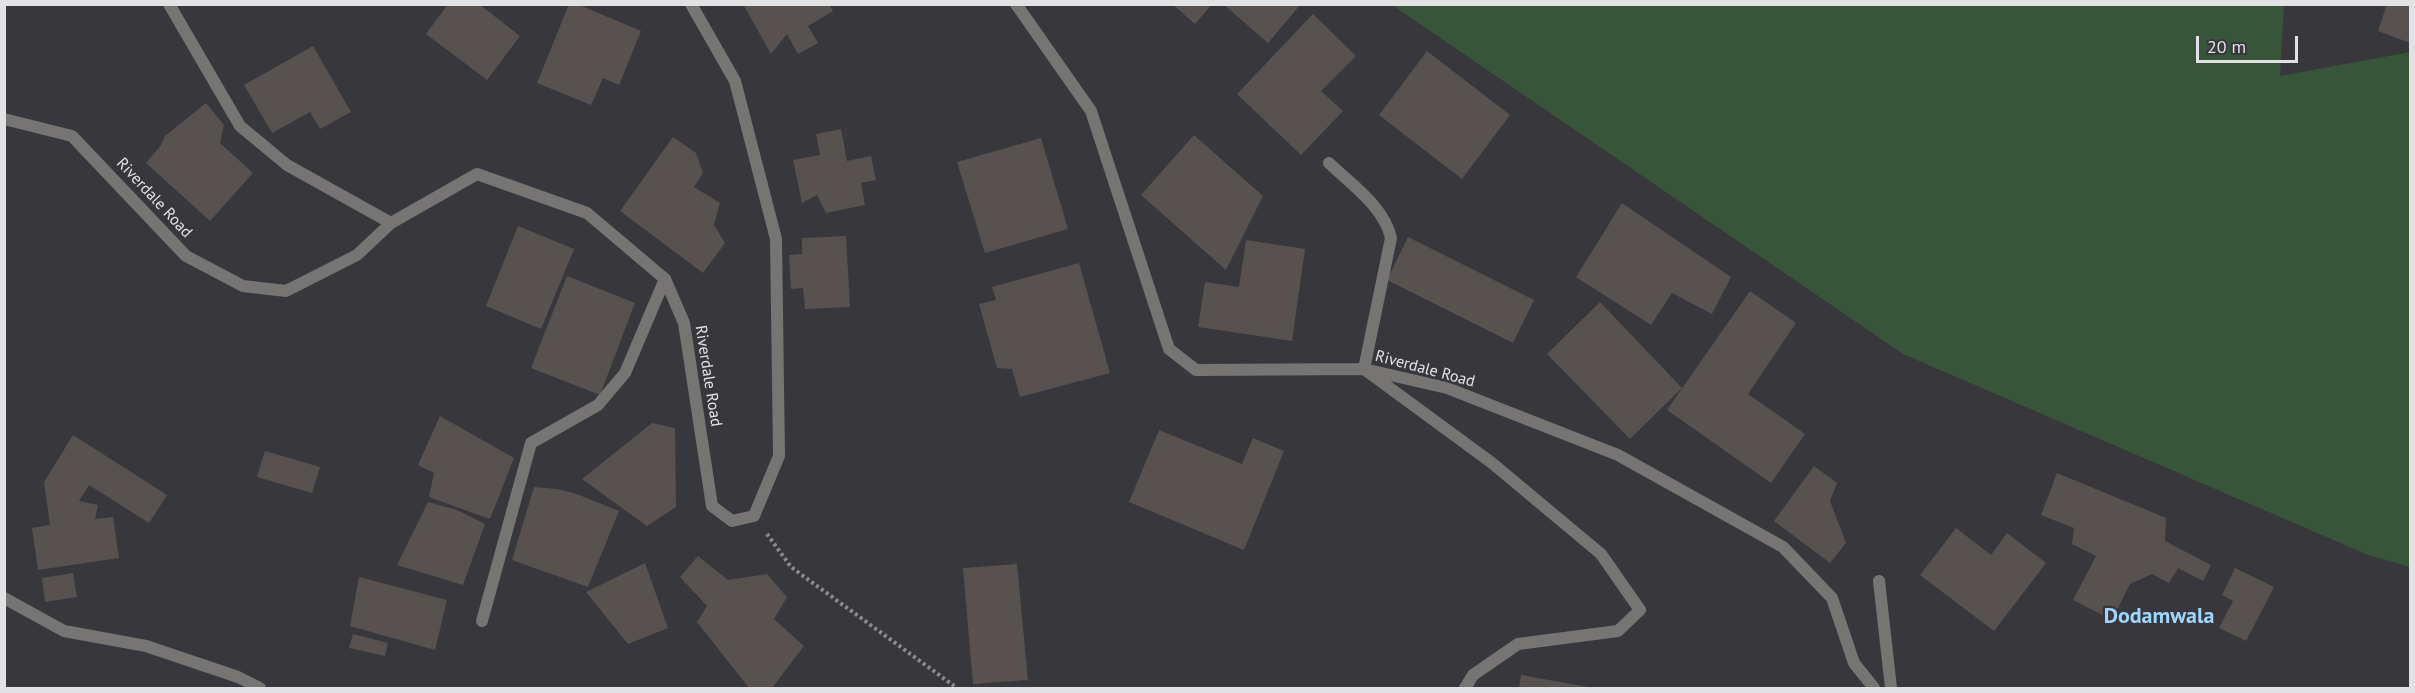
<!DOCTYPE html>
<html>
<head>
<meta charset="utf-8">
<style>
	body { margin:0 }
	#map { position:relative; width:2415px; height:693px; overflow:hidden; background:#38373b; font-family:"PT Sans",sans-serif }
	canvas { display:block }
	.frame { position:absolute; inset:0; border:6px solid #e2e1e4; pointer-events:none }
	.scale { position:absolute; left:2196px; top:36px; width:102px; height:27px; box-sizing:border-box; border:3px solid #e2e1e4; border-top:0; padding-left:8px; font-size:18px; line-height:21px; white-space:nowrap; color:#e2e1e4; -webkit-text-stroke:4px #38373b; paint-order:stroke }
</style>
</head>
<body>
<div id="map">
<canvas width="2415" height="693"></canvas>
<div class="frame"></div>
<div class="scale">20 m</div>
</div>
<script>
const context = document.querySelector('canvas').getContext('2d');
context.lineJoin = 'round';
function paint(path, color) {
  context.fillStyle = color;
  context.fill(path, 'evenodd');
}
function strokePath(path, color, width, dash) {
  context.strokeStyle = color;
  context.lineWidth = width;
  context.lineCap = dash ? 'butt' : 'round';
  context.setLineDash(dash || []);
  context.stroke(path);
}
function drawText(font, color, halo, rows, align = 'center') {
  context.font = font + ' "PT Sans",sans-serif';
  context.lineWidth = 5;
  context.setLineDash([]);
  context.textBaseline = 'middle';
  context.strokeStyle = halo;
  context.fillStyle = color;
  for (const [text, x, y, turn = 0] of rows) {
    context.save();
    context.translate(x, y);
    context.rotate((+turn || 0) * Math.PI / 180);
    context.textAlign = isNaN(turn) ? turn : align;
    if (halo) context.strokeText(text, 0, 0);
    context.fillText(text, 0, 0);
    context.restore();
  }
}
const green = new Path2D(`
	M2284 4 2280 76 2410 52V567L2368 555 1903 354 1392 5Z`);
const building = new Path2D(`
	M448 4H479L520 36 487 80 426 34Z
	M569 4H577L641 31 619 85 603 78 591 105 537 83Z
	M743 4H829L833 11 808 26 818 43 798 54 787 34 771 54Z
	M1172 4H1212L1195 24Z
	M1223 4H1301L1268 43Z
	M2387 4 2410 5V43L2378 31Z
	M1313 14 1356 56 1321 91 1343 111 1301 155 1237 94Z
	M313 46 351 112 320 129 310 112 272 133 244 85Z
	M1427 51 1510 115 1462 179 1379 115Z
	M206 103 224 125 220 143 253 173 210 221 146 163 161 145 165 136Z
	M841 129 847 161 871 156 876 180 861 183 865 205 826 213 817 195 802 203 793 160 820 155 816 134Z
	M1194 135 1263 196 1226 270 1141 195Z
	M673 137 696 153 703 173 694 187 720 203 714 225 725 243 703 273 620 211Z
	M1041 138 1068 229 985 253 957 162Z
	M1622 203 1731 277 1712 314 1672 293 1651 325 1576 277Z
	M518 226 574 249 541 329 486 306Z
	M846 236 850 307 805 309 803 288 791 289 789 255 802 254V238Z
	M1408 237 1534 300 1513 343 1387 280Z
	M1246 240 1305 249 1292 341 1198 327 1205 282 1239 287Z
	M1079 263 1110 373 1020 397 1012 369 997 368 979 304 996 300 992 287Z
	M567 276 635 303 600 395 531 368Z
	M1750 291 1796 323 1748 394 1805 434 1771 483 1667 410Z
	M1600 302 1682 388 1630 439 1547 354Z
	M440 416 514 458 490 519 429 497 434 473 418 465Z
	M652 423 675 428 676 507 647 526 582 479Z
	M1159 430 1242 464 1253 438 1284 451 1244 550 1129 502Z
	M73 435 167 495 149 523 89 485 79 501 98 505 95 519 113 517 119 558 38 570 32 528 50 525 44 482Z
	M265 451 320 467 312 493 257 477Z
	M1814 466 1837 483 1830 501 1846 543 1830 563 1774 521Z
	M2057 473 2166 518 2165 541 2211 565 2203 581 2178 568 2169 583 2152 574 2130 584 2112 620 2073 600 2096 556 2072 544 2074 528 2041 515Z
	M534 487 557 489 574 493 619 511 588 587 512 560Z
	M428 502 457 510 485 524 463 585 397 565Z
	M1956 528 1991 555 2007 533 2046 563 1994 631 1920 575Z
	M698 556 728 580 767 574 787 597 774 619 804 646 772 688H749L697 622 707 606 680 577Z
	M645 563 668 628 628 644 586 592Z
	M1017 564 1028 680 973 684 963 568Z
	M2235 568 2274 587 2246 641 2219 628 2233 601 2222 595Z
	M73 573 77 597 45 602 42 578Z
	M359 577 447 600 435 650 350 626Z
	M353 634 388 643 385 656 349 648Z
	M1521 675 1588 687V688H1519Z`);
const path = new Path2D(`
	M767 534 791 567 957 688`);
const service = new Path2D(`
	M169 4 240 126 287 165 391 223
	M4 598 64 631 146 646 238 677 260 688
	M482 621 531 443 598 405 625 373 665 279`);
const minor = new Path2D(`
	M1016 4 1091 111 1169 349 1196 370 1364 369 1447 388 1618 455 1783 547 1832 598 1854 663 1874 688
	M4 119 72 136 186 256 243 286 286 291 357 255 391 223 477 174 587 213 665 279 684 323 712 506 732 521 754 516 779 456 776 239 735 81 691 4
	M1329 163C1352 185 1384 207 1391 238L1364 369 1492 463 1601 554 1640 610 1618 631 1518 644 1473 675 1465 688
	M1879 581 1891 688`);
const streetNames = [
	["Riverdale Road",154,198,47],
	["Riverdale Road",1425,369,15],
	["Riverdale Road",708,376,81]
];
const districtNames = [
	["Dodamwala",2159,617]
];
paint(green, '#375538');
paint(building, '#575250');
strokePath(path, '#8c8b8f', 4, [3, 3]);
strokePath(service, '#767573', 12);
strokePath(minor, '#767573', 12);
drawText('16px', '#e2e1e4', '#38373b', streetNames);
drawText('bold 22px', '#9dd7fd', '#38373b', districtNames);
</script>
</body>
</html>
